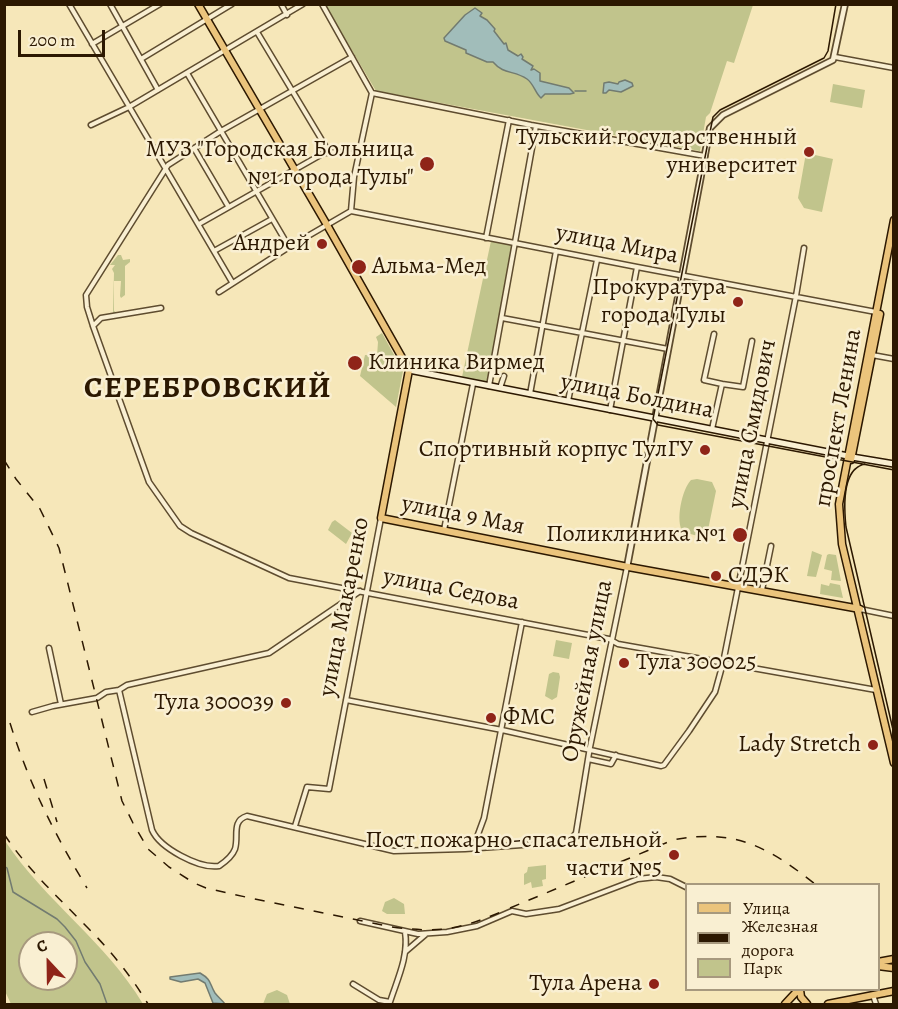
<!DOCTYPE html>
<html>
<head>
<meta charset="utf-8">
<style>
	body { margin:0 }
	#map { position:relative; width:898px; height:1009px; overflow:hidden; background:#f6e7b9; font-family:Alegreya,serif }
	canvas { display:block }
	.frame { position:absolute; inset:0; border:6px solid #2c1801; pointer-events:none }
	.legend { position:absolute; left:685px; top:883px; width:195px; height:108px; box-sizing:border-box; background:#f9efd2; border:2px solid #a7997e; margin:0; padding:8px 10px; list-style:none; font-size:18px; color:#2c1801 }
	.legend li { display:flex; align-items:center; gap:12px; height:30px }
	.legend b { width:30px; border:2px solid #a7997e }
	.north { position:absolute; left:18px; top:931px; width:60px; height:60px; box-sizing:border-box; background:#f9efd2; border:2px solid #a7997e; border-radius:50%; rotate:338deg; font-size:16px; font-weight:700; line-height:24px; text-align:center; color:#2c1801 }
	.north::after { content:''; display:block; margin:auto; width:21px; height:27px; background:#8f2418; clip-path:polygon(50% 0,100% 100%,50% 72%,0 100%) }
	.scale { position:absolute; left:18px; top:30px; width:87px; height:27px; box-sizing:border-box; border:3px solid #2c1801; border-top:0; padding-left:8px; font-size:18px; line-height:21px; white-space:nowrap; color:#2c1801; -webkit-text-stroke:4px #f9efd2; paint-order:stroke }
</style>
</head>
<body>
<div id="map">
<canvas width="898" height="1009"></canvas>
<div class="frame"></div>
<ul class="legend">
<li><b style="height:8px;background:#ebc47c"></b>Улица</li>
<li><b style="height:8px;background:#2c1801"></b>Железная дорога</li>
<li><b style="height:16px;background:#c1c48c"></b>Парк</li>
</ul>
<div class="north">С</div>
<div class="scale">200 m</div>
</div>
<script>
const context = document.querySelector('canvas').getContext('2d');
context.lineJoin = 'round';
function paint(path, color) {
  context.fillStyle = color;
  context.fill(path, 'evenodd');
}
function strokePath(path, color, width, dash) {
  context.strokeStyle = color;
  context.lineWidth = width;
  context.lineCap = dash ? 'butt' : 'round';
  context.setLineDash(dash || []);
  context.stroke(path);
}
function drawText(font, color, halo, rows, align = 'center') {
  context.font = font + ' Alegreya,serif';
  context.lineWidth = 5;
  context.setLineDash([]);
  context.textBaseline = 'middle';
  context.strokeStyle = halo;
  context.fillStyle = color;
  for (const [text, x, y, turn = 0] of rows) {
    context.save();
    context.translate(x, y);
    context.rotate((+turn || 0) * Math.PI / 180);
    context.textAlign = isNaN(turn) ? turn : align;
    if (halo) context.strokeText(text, 0, 0);
    context.fillText(text, 0, 0);
    context.restore();
  }
}
const green = new Path2D(`
	M325 5H753L734 63 727 61 710 113 706 117 700 151 376 91Z
	M833 84 865 90 862 108 830 102Z
	M806 153 833 159 822 212 804 208 798 198Z
	M491 241 512 245 488 385 487 382 462 377Z
	M118 255H121L123 260 130 259V262L125 266V295L121 298 120 296 121 281H114V311L118 313H113L114 273 112 269 115 265H110Z
	M382 333 403 371 396 407 360 376 365 355 377 356 378 342 376 337Z
	M697 479 712 482 716 491 708 530 698 536 683 532C675 522 682 489 691 480Z
	M335 520 352 533 346 544 328 530 332 522Z
	M812 551 822 555 816 577 807 576Z
	M829 554 836 555 841 581 831 580 832 571 824 569 827 555Z
	M830 583 840 585 843 598 820 594 821 584 829 586Z
	M556 640 572 643 569 659 553 656Z
	M553 672 559 673 560 677 557 697 552 700 545 696 549 674Z
	M5 841C45 901 106 942 143 1004H11L4 989ZM30 943H66V979H30Z
	M546 865V879L542 880 543 886 532 888 531 882 524 885V874L527 872 528 867Z
	M394 898 404 904 405 914H387L382 911 385 902Z
	M277 990 287 995 290 1004H263L267 994Z`);
const water = new Path2D(`
	M475 8 482 13 480 16 487 20 495 29 494 31 504 44 506 43 508 50 518 56 521 54 523 57 522 59 533 66 531 70 534 69 540 73V81L569 88 574 93 570 94H545L541 98C535 93 534 84 527 79 514 70 504 75 493 62H487L466 53V50L445 41 444 38 465 15Z
	M625 80 632 83 633 86 621 92 609 90 606 93H603L604 83 609 82 618 84 619 82Z
	M200 973C212 980 209 983 215 993 218 997 222 1000 225 1004L213 1003 205 983 198 979 181 982 170 979V977Z`);
const stream = new Path2D(`
	M575 91H586
	M4 866 7 868 13 892 57 919 65 927 76 941 85 962 100 984 107 1004`);
const minor = new Path2D(`
	M69 4 232 282
	M110 4 158 90
	M281 4 287 15
	M322 4 372 93 531 125 705 156
	M257 32 329 152
	M92 44 160 4
	M352 57 221 131 168 165 86 295 87 307 93 326 149 482 180 526 191 533 289 578 609 639 618 644 876 690
	M835 57 894 68
	M141 59 232 4
	M187 73 289 247
	M91 125 129 107 303 4
	M194 148 228 206
	M351 211 637 267 876 312
	M351 211 354 177 372 93
	M199 224 324 153 340 152 358 155
	M486 238 509 120
	M214 251 272 219
	M219 292 289 247 351 211
	M502 318 668 349
	M93 326 101 318 161 308
	M714 334 704 380 722 384
	M872 355 894 359
	M489 386 536 126
	M500 388 504 376
	M530 394 556 251
	M568 401 597 260
	M610 410 637 267
	M712 429 722 384 743 387 752 341
	M444 530 473 384
	M762 590 771 546
	M360 591 269 653 127 685 119 690 152 830C160 848 199 869 219 866 225 862 232 857 235 849 239 836 231 821 247 816L394 851 465 849 565 842 571 839 576 833 590 747 627 567
	M860 609 894 616
	M49 648 61 704
	M346 700 502 730 661 766 664 765 689 731 715 692 723 663 796 296 804 248
	M32 712 53 706 97 698 106 692 119 690
	M588 759 611 764 616 755
	M295 826 307 787 329 789 381 518
	M473 848 484 818 522 622
	M360 921 418 934 447 932 477 926 512 911 526 914 559 909 638 879 656 877 670 879 686 887
	M405 952 426 934
	M353 984 379 1000 390 1002
	M873 995 876 1004
	M390 1002C397 980 409 956 405 932`);
const tertiary = new Path2D(`
	M627 567 710 128 723 115 833 60 845 4`);
const secondary = new Path2D(`
	M409 370 848 456
	M852 457 894 464`);
const primary = new Path2D(`
	M198 4 327 225 409 370 381 518 623 566 860 609
	M894 220 839 504 842 544 894 763
	M851 460 880 314
	M878 962 894 959
	M878 966 894 968
	M800 990 801 997 807 1004
	M785 1004 798 990
	M828 1004 894 991`);
const tram = new Path2D(`
	M836 4 828 51 824 58 720 110 713 117 653 419 658 425 894 470
	M865 464C841 469 844 508 846 527L894 734`);
const rail = new Path2D(`
	M4 460 16 479 40 509 59 548 122 801 133 823 148 849 169 867 194 883 206 888 250 898 392 927C440 933 457 930 501 912
	M10 723C29 784 54 833 87 888
	M44 779 57 822
	M4 834C28 870 58 897 88 928 111 951 131 976 148 1004
	M510 908 673 840C735 828 768 847 815 884`);
const markers = [
	[809,152,6,"#8f2418"],
	[427,164,8,"#8f2418"],
	[322,244,6,"#8f2418"],
	[359,267,8,"#8f2418"],
	[738,302,6,"#8f2418"],
	[355,363,8,"#8f2418"],
	[705,450,6,"#8f2418"],
	[740,535,8,"#8f2418"],
	[716,576,6,"#8f2418"],
	[624,663,6,"#8f2418"],
	[286,703,6,"#8f2418"],
	[491,718,6,"#8f2418"],
	[873,745,6,"#8f2418"],
	[674,855,6,"#8f2418"],
	[654,984,6,"#8f2418"]
];
const poiNames = [
	["Тульский государственный",797,138],
	["университет",797,166],
	["МУЗ \"Городская Больница",414,150],
	["№1 города Тулы\"",414,178],
	["Андрей",310,244],
	["Альма-Мед",372,267,"left"],
	["Прокуратура",726,288],
	["города Тулы",726,316],
	["Клиника Вирмед",368,363,"left"],
	["Спортивный корпус ТулГУ",693,450],
	["Поликлиника №1",726,535],
	["СДЭК",728,576,"left"],
	["Тула 300025",636,663,"left"],
	["Тула 300039",274,703],
	["ФМС",503,718,"left"],
	["Lady Stretch",861,745],
	["Пост пожарно-спасательной",662,841],
	["части №5",662,869],
	["Тула Арена",642,984]
];
const streetNames = [
	["улица Мира",617,245,11],
	["улица Болдина",637,397,11],
	["проспект Ленина",839,418,-80],
	["улица Смидович",753,424,-79],
	["улица 9 Мая",463,516,11],
	["улица Седова",451,590,11],
	["улица Макаренко",345,607,-79],
	["Оружейная улица",588,671,-79]
];
const districtNames = [
	["СЕРЕБРОВСКИЙ",208,390]
];
paint(green, '#c1c48c');
paint(water, '#a1bdba');
strokePath(water, '#727b70', 1.5);
strokePath(stream, '#727b70', 1.5);
strokePath(minor, '#5e4c2f', 7);
strokePath(tertiary, '#5e4c2f', 8);
strokePath(secondary, '#2c1801', 8);
strokePath(primary, '#2c1801', 9);
strokePath(minor, '#f9efd2', 4);
strokePath(tertiary, '#f9efd2', 4.5);
strokePath(secondary, '#f9efd2', 5);
strokePath(primary, '#ebc47c', 6);
strokePath(tram, '#2c1801', 1.5);
strokePath(rail, '#2c1801', 1.5, [10, 10]);
for (const [x, y, r, color] of markers) {
  const dot = new Path2D();
  dot.arc(x, y, r, 0, 2 * Math.PI);
  context.fillStyle = color;
  context.fill(dot);
  strokePath(dot, '#f9efd2', 2);
}
drawText('24px', '#2c1801', '#f9efd2', poiNames, 'right');
drawText('24px', '#2c1801', '#f9efd2', streetNames);
context.letterSpacing = '1.5px';
drawText('bold 30px', '#2c1801', '#f9efd2', districtNames);
context.letterSpacing = '0px';
</script>
</body>
</html>
